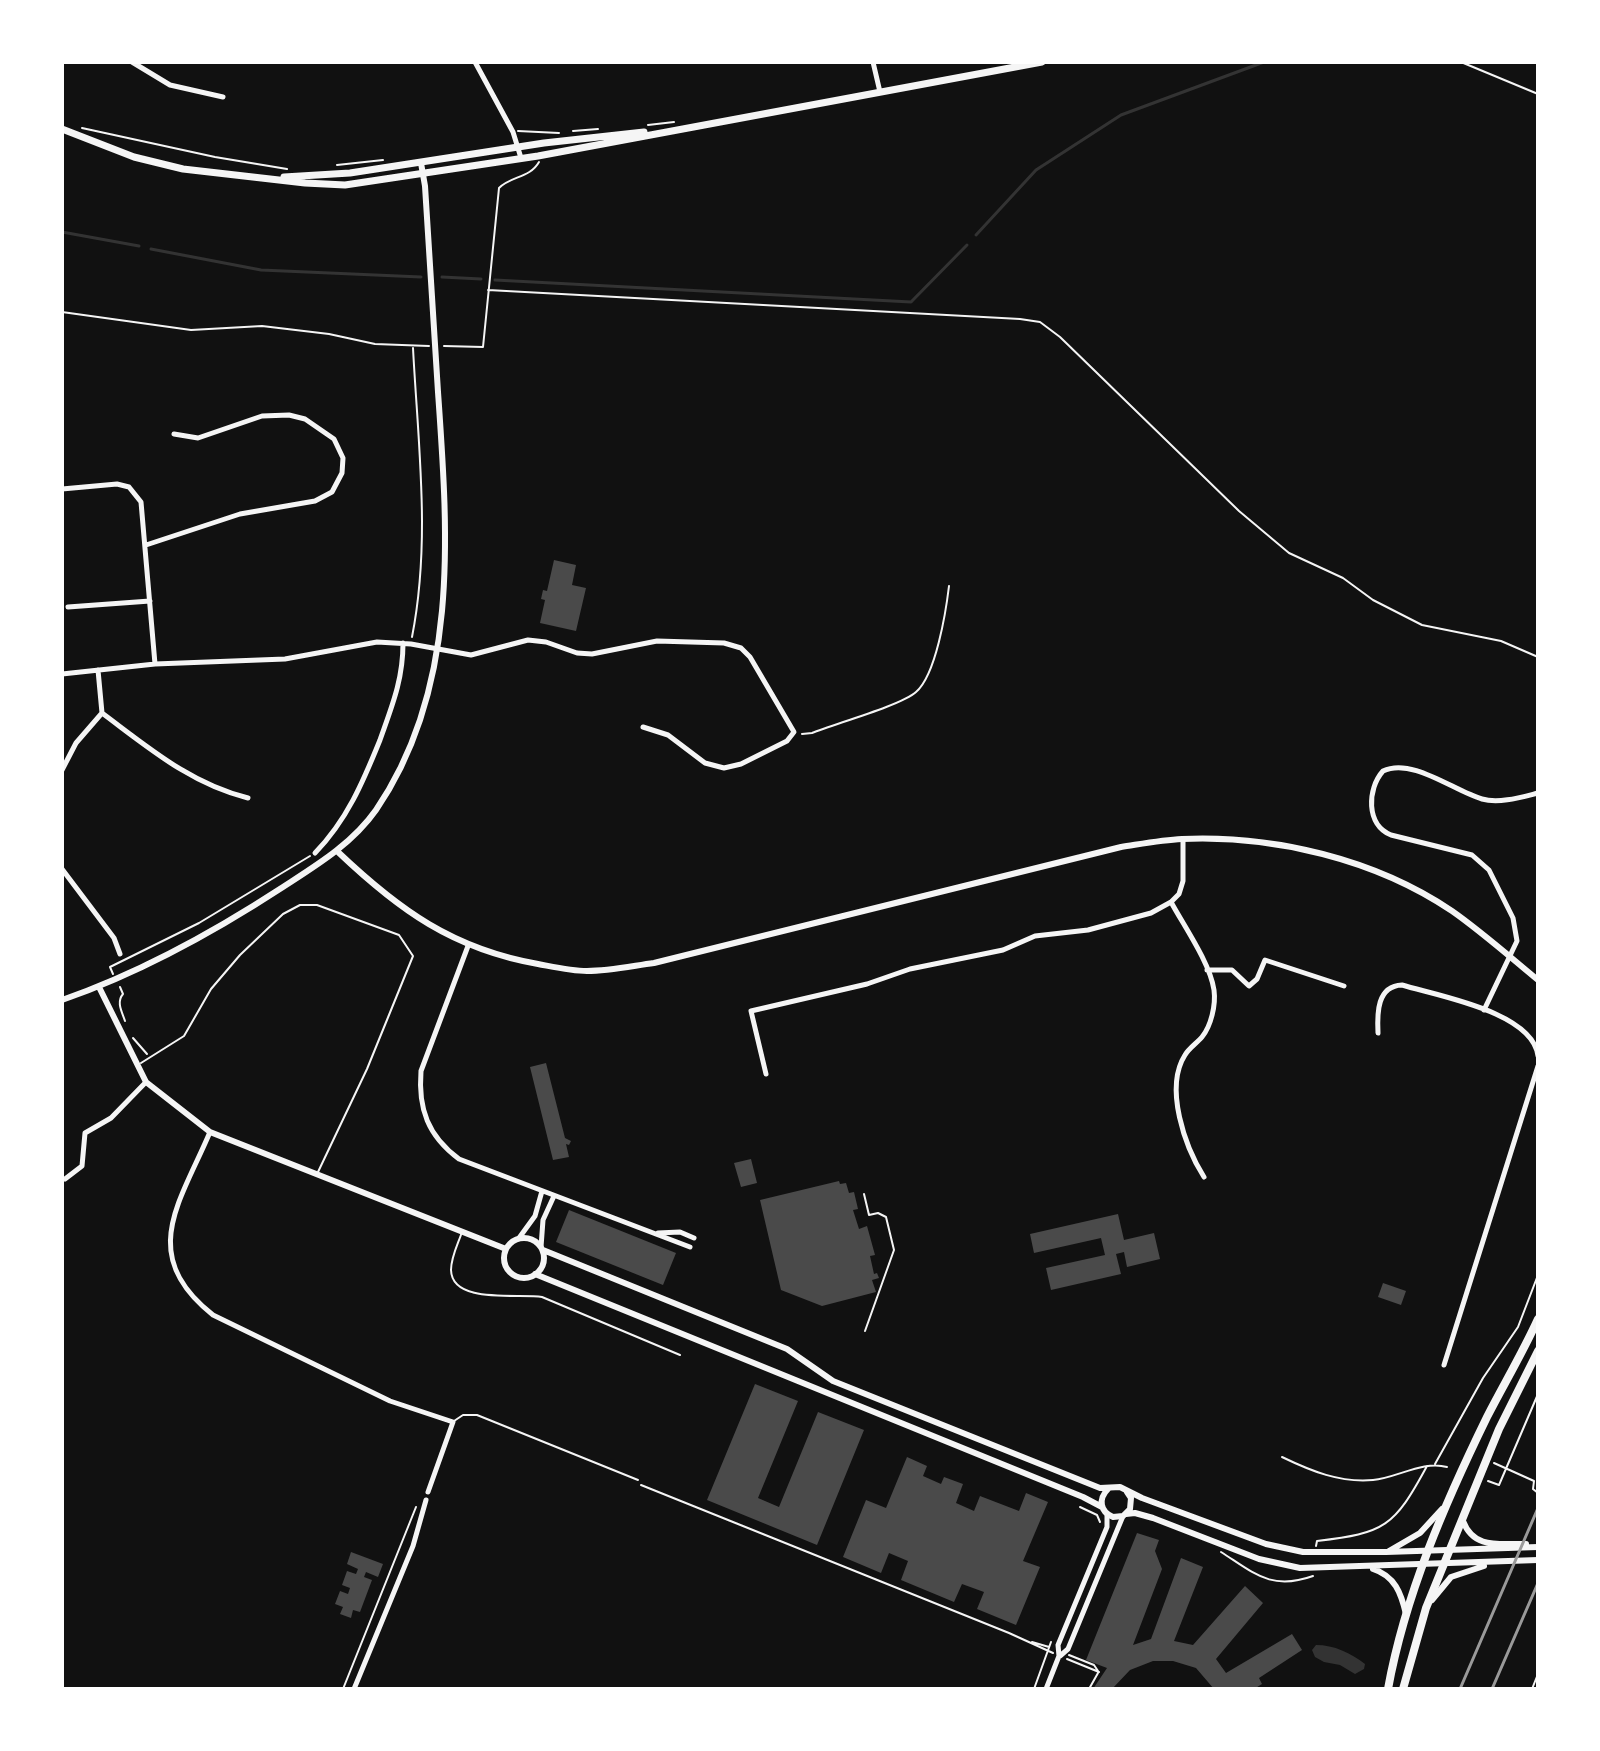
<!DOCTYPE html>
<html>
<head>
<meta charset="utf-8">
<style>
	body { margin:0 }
	#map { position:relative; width:1600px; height:1751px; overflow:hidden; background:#111; font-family:Helvetica,sans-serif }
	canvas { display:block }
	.frame { position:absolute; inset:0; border:64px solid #fff; pointer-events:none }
</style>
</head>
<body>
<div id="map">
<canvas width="1600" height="1751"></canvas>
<div class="frame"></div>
</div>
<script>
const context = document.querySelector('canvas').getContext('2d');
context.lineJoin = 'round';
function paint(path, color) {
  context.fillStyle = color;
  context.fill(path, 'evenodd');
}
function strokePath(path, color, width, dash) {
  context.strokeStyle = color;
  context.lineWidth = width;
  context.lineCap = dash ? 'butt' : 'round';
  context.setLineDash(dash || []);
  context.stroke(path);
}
const water = new Path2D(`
	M1316 1645C1334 1645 1351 1653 1365 1664L1364 1669 1355 1674 1340 1665 1324 1662 1315 1657 1312 1650Z`);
const stream = new Path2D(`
	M62 232 139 246
	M976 235 1036 170 1121 115 1264 62
	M151 249 261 270 421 277
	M442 277 481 279
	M495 280 911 302 967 245`);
const building = new Path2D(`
	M554 560 576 565 572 585 586 588 576 631 540 623 545 600 541 599 543 590 547 591Z
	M546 1063 565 1138 571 1141 569 1145 566 1144 569 1157 553 1160 530 1067Z
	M751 1159 757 1183 741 1187 734 1163Z
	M839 1181 840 1184 846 1183 849 1193 854 1192 858 1209 853 1210 859 1229 867 1226 875 1255 870 1256 874 1274 877 1273 879 1278 872 1280 876 1292 822 1306 781 1290 760 1200Z
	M569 1210 676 1253 663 1285 556 1242Z
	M1118 1214 1124 1240 1154 1233 1160 1259 1127 1267 1124 1252 1116 1254 1121 1274 1051 1290 1046 1268 1105 1255 1101 1238 1034 1253 1030 1234Z
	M1383 1283 1406 1291 1401 1305 1378 1297Z
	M755 1384 798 1401 758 1498 779 1507 818 1412 864 1430 817 1545 707 1500Z
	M907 1457 927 1466 923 1476 941 1484 944 1477 963 1484 956 1503 974 1511 980 1496 1019 1511 1026 1493 1048 1502 1023 1561 1040 1567 1016 1625 977 1609 984 1592 962 1584 954 1602 901 1580 908 1561 889 1553 881 1573 843 1557 866 1500 886 1508Z
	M1137 1533 1159 1540 1155 1551 1162 1569 1133 1645 1151 1639 1181 1558 1203 1567 1174 1641 1193 1645 1245 1586 1263 1603 1216 1659 1226 1673 1292 1634 1302 1650 1259 1678 1262 1684 1254 1689H1214L1196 1668 1173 1661H1153L1130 1670 1112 1689H1093L1107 1668 1086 1660Z
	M351 1552 383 1564 378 1577 366 1572 364 1577 372 1580 360 1612 353 1610 351 1618 340 1614 343 1607 335 1604 340 1591 348 1594 350 1588 342 1585 347 1571 356 1574 358 1569 347 1564Z`);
const path = new Path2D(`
	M648 125 674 122
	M82 128 215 157 287 169
	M518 131 559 133
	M573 131 598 129
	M337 165 383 160
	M488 290 1020 319 1040 322 1060 337 1239 511 1289 553 1343 578 1373 600 1422 625 1501 641 1538 657
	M62 312 191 330 262 326 329 334 375 344 429 346
	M444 346 483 347 499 188C511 176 530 178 539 162
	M412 637C431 541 418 444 413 348
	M802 734 812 733C834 724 902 705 916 692 936 675 946 611 949 586
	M113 974 110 967 199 923 310 856
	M120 987 123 994C116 1002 122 1012 125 1021
	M133 1038 147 1054
	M1282 1457C1311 1471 1340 1483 1373 1480 1397 1478 1423 1460 1447 1467
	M1494 1463 1534 1481 1533 1489 1538 1493
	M1435 1464 1483 1378 1518 1327 1538 1275
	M1488 1481 1499 1485 1538 1394
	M641 1485 1009 1633 1053 1653
	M1080 1507 1097 1515 1100 1522
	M1316 1546 1317 1541C1385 1533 1394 1527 1427 1466
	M1221 1552C1254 1573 1271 1591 1313 1576
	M1032 1642 1049 1647
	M1069 1655 1094 1665 1098 1671
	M1067 1659 1099 1672
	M343 1689 416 1507
	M1034 1689 1051 1642
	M1089 1689 1098 1673
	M1532 1689 1538 1674`);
const service = new Path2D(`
	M1461 62 1538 94
	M141 1063 184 1036 211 989 240 955 283 914 300 905H317L399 935 413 956 367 1069 318 1172
	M864 1194 869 1215 878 1213 886 1217 894 1250 865 1331
	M462 1232C458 1244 451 1257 451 1270 452 1305 520 1293 542 1297L680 1355
	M454 1421 463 1415H477L638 1480`);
const minor = new Path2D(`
	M132 62 170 85 223 97
	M475 62 513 132 521 158
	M873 62 880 92
	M62 489 117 484 129 487 141 502 155 664
	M146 545 240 514 315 501 332 492 342 473 343 458 334 439 305 419 289 415 262 416 198 438 174 434
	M68 607 150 601
	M62 674 155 664 285 659 377 642 411 644 471 655 528 640 546 642 577 653 592 654 657 641 724 643 741 648 750 657 794 732 787 741 741 764 724 768 705 763 668 735 643 727
	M102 713C149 748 191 784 248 798
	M62 770 76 743 102 713 98 670
	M315 853C347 820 363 782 380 740 392 706 403 680 403 643
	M62 869 114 938 120 954
	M1171 902C1184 926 1210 963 1214 990 1216 1005 1211 1026 1202 1037 1197 1043 1189 1048 1185 1055 1164 1088 1185 1147 1204 1177
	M468 946 421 1071C418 1109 428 1136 459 1159L690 1247
	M1207 970H1232L1249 986 1257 979 1265 960 1344 986
	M1484 1010 1517 941 1513 918 1489 870 1472 855 1391 835C1366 825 1367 789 1383 771 1412 757 1454 791 1482 799 1499 804 1522 797 1538 793
	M1378 1033C1377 1013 1377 986 1402 985 1438 996 1533 1012 1538 1056
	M766 1074 751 1011 867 984 910 969 1003 950 1035 936 1088 930 1151 913 1171 902 1179 894 1183 881V839
	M210 1132C180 1203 137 1255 213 1315L390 1401 453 1422 428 1492
	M65 1179 82 1166 85 1133 111 1118 146 1082
	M658 1233 680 1232 694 1238
	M519 1238 535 1216 542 1191
	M541 1247 543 1220 554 1196
	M1444 1365 1538 1066
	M1060 1656 1068 1649 1123 1516
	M354 1689 413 1546 426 1500
	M1046 1689 1059 1656 1058 1645 1107 1527V1514`);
const tertiary = new Path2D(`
	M338 852C399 910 453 949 538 964 554 967 571 971 587 971 609 971 632 966 654 963L1121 847C1141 844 1162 840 1182 839 1274 835 1375 859 1452 911 1482 932 1510 957 1538 980
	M99 987 146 1082 210 1132 506 1249
	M62 1000C140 973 214 932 283 887 317 865 352 844 376 810 460 687 448 534 438 392 434 324 430 255 425 186L421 163
	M504 1258a20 20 0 1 1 40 0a20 20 0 1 1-40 0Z
	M543 1250 787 1349 833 1381 1100 1488 1120 1487 1142 1498 1266 1544 1303 1552H1386L1538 1547
	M535 1274 1083 1497 1102 1507
	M1108 1489C1098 1499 1100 1512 1113 1517L1123 1516 1130 1509 1131 1498 1127 1492
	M1126 1514 1135 1513 1153 1518 1259 1559 1300 1568 1538 1560
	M1463 1521C1474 1550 1500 1543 1526 1544
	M1389 1551 1420 1533 1442 1509
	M1373 1569C1395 1576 1401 1593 1406 1614
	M1432 1600 1451 1577 1484 1566`);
const secondary = new Path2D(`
	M62 129 134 157 183 169 305 183 345 185 538 156 1042 62
	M284 177 350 173 544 143 644 132`);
const primary = new Path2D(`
	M1388 1689C1405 1595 1445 1503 1487 1417 1504 1384 1523 1352 1538 1319
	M1403 1689 1426 1608 1499 1429 1538 1351`);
const rail = new Path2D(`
	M1460 1689 1538 1508
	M1492 1689 1538 1583`);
paint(water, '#333');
strokePath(stream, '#333', 3);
paint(building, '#4a4a4a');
strokePath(path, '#f5f5f5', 2);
strokePath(service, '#f5f5f5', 2);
strokePath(minor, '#f5f5f5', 5);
strokePath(tertiary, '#f5f5f5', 6);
strokePath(secondary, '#f5f5f5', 7);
strokePath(primary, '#f5f5f5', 8);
strokePath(rail, '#9a9a9a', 3);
</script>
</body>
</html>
